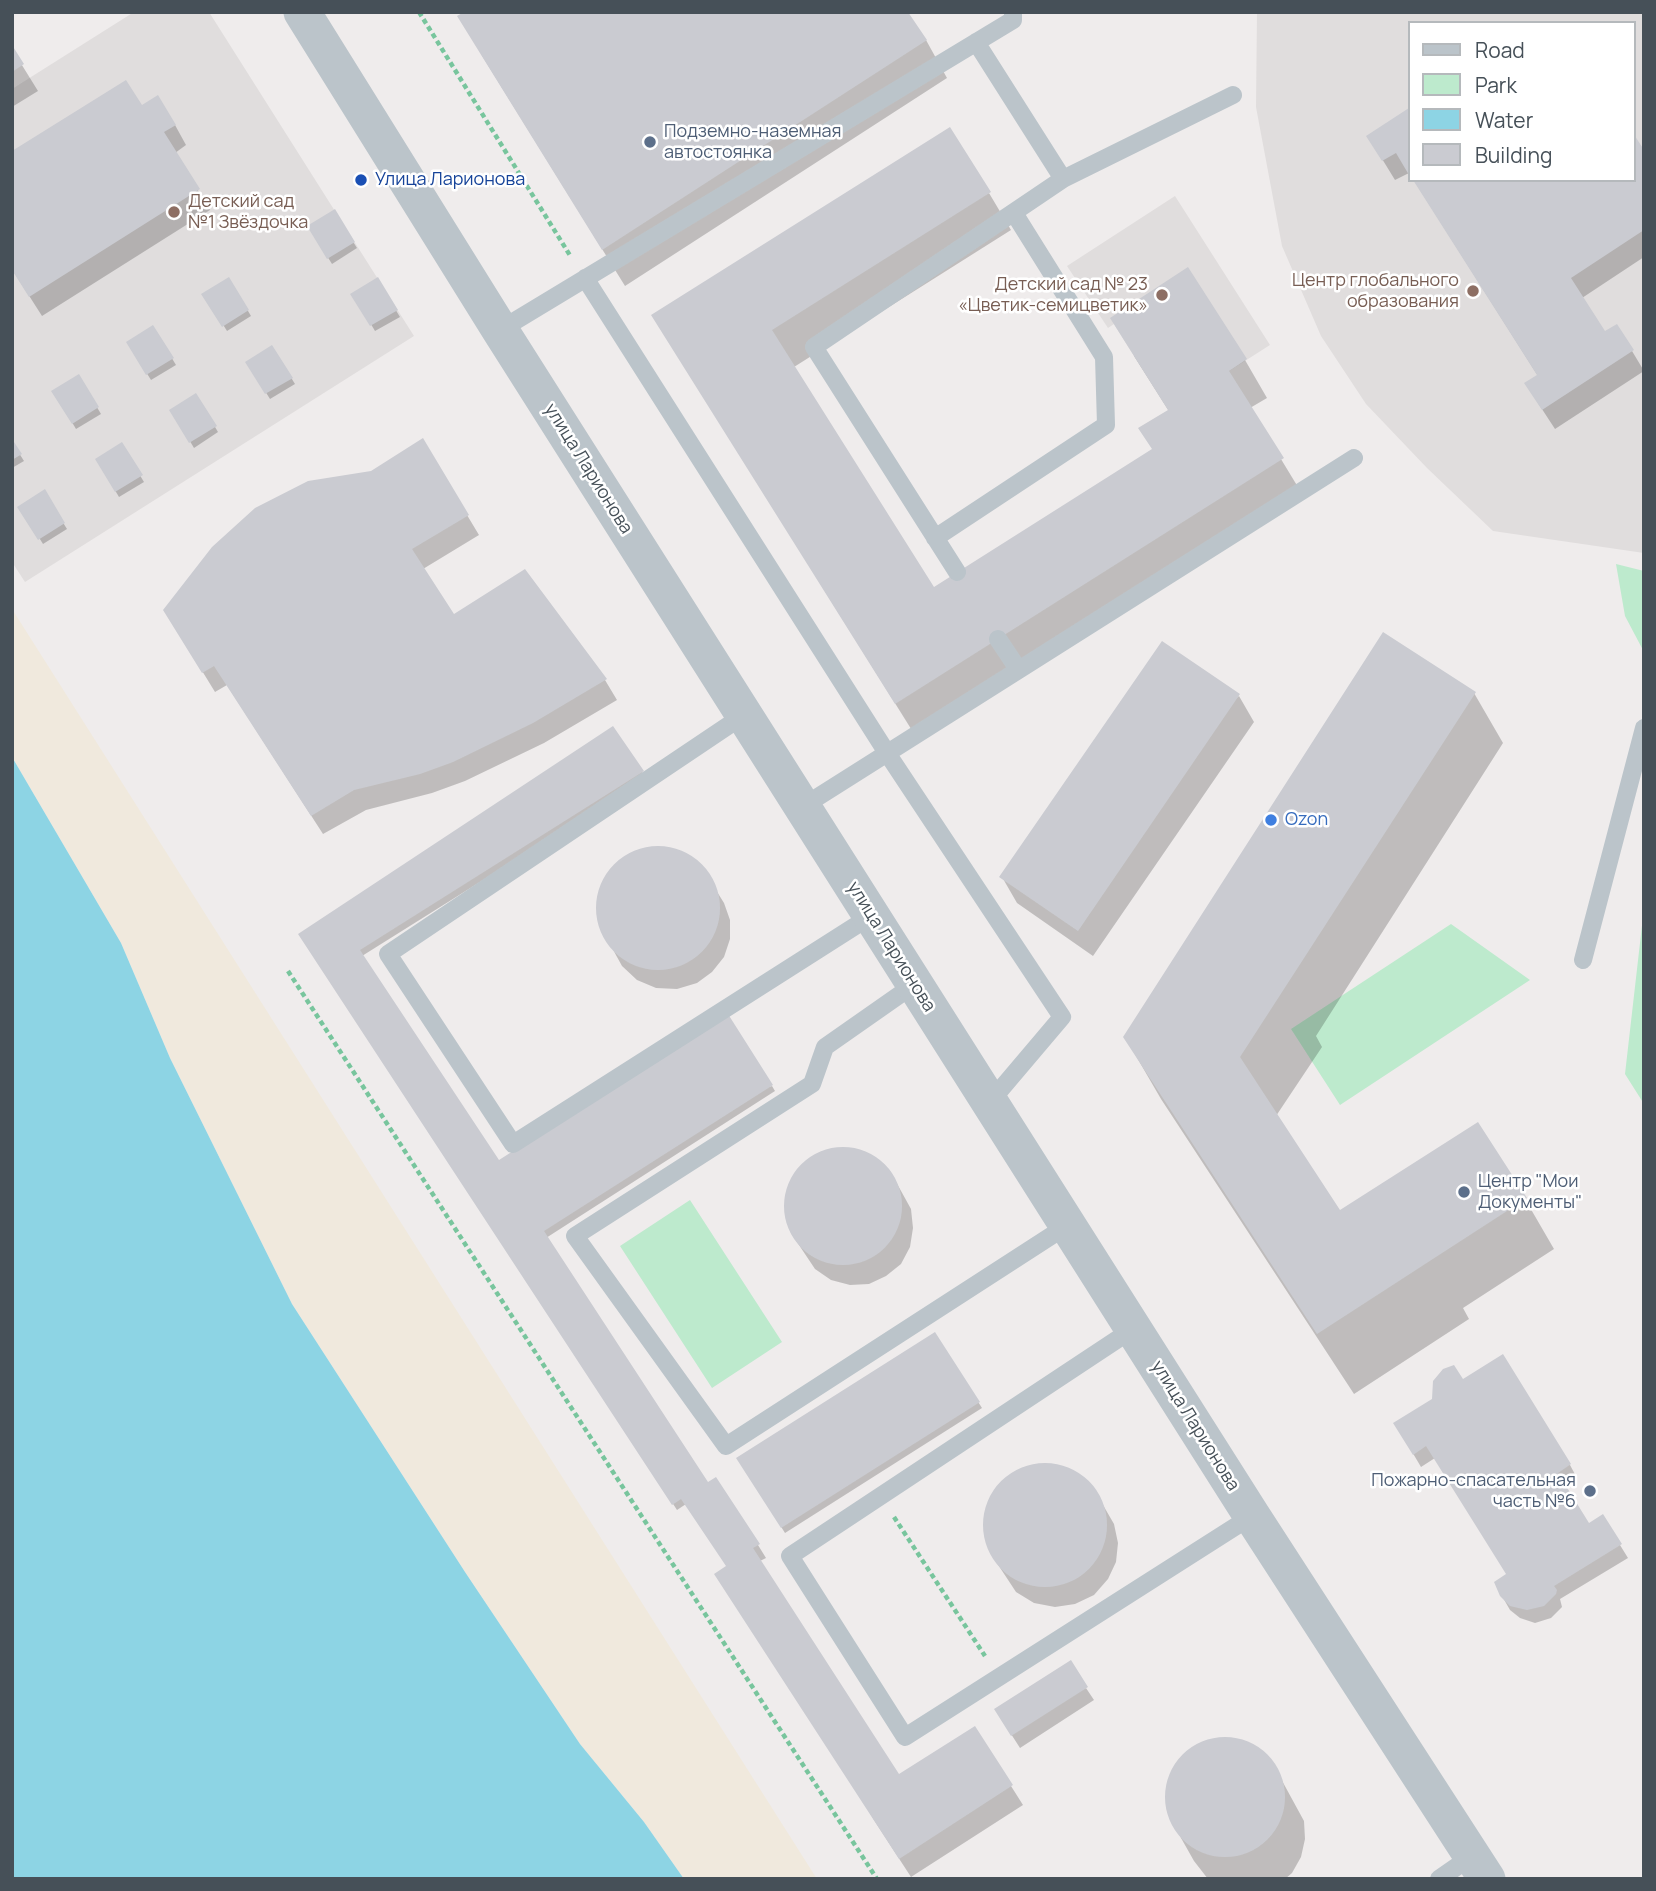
<!DOCTYPE html>
<html>
<head>
<meta charset="utf-8">
<style>
	body { margin:0 }
	#map { position:relative; width:1656px; height:1891px; overflow:hidden; background:#efecec; font-family:Manrope,sans-serif }
	canvas { display:block }
	.frame { position:absolute; inset:0; border:14px solid #465058; pointer-events:none }
	.legend { position:absolute; left:1408px; top:21px; width:228px; height:161px; box-sizing:border-box; background:#fff; border:2px solid #b5b9bc; margin:0; padding:9px 12px; list-style:none; font-size:21px; color:#465058 }
	.legend li { display:flex; align-items:center; gap:14px; height:35px }
	.legend b { width:35px; border:2px solid #b5b9bc }
</style>
</head>
<body>
<div id="map">
<canvas width="1656" height="1891"></canvas>
<div class="frame"></div>
<ul class="legend">
<li><b style="height:9px;background:#bbc4ca"></b>Road</li>
<li><b style="height:19px;background:#bdeacd"></b>Park</li>
<li><b style="height:19px;background:#8dd4e4"></b>Water</li>
<li><b style="height:19px;background:#cacbd1"></b>Building</li>
</ul>
</div>
<script>
const context = document.querySelector('canvas').getContext('2d');
context.lineJoin = 'round';
function paint(path, color) {
  context.fillStyle = color;
  context.fill(path, 'evenodd');
}
function strokePath(path, color, width, dash) {
  context.strokeStyle = color;
  context.lineWidth = width;
  context.lineCap = dash ? 'butt' : 'round';
  context.setLineDash(dash || []);
  context.stroke(path);
}
function drawText(font, color, halo, rows, align = 'center') {
  context.font = font + ' Manrope,sans-serif';
  context.lineWidth = 5;
  context.setLineDash([]);
  context.textBaseline = 'middle';
  context.strokeStyle = halo;
  context.fillStyle = color;
  for (const [text, x, y, turn = 0] of rows) {
    context.save();
    context.translate(x, y);
    context.rotate((+turn || 0) * Math.PI / 180);
    context.textAlign = isNaN(turn) ? turn : align;
    if (halo) context.strokeText(text, 0, 0);
    context.fillText(text, 0, 0);
    context.restore();
  }
}
const education = new Path2D(`
	M134 12H209L414 336 25 582 12 562V89Z
	M1257 12H1644V553L1493 531 1427 468 1366 404 1321 336 1282 246 1256 107ZM1409 23H1633V180H1409Z
	M1175 196 1270 345 1168 410 1114 324 1108 328 1067 266Z`);
const green = new Path2D(`
	M1616 564 1644 571V652L1625 616Z
	M1644 908V1104L1625 1074Z
	M1451 924 1530 980 1340 1105 1291 1029Z
	M690 1200 782 1342 712 1388 620 1246Z`);
const sand = new Path2D(`
	M12 609 817 1879H684L644 1822 580 1744 465 1572 292 1304 170 1058 121 943 12 757Z`);
const water = new Path2D(`
	M12 757 121 943 170 1058 292 1304 465 1572 580 1744 644 1822 684 1879H12Z`);
const shadow = new Path2D(`
	M926 40 947 78 625 286 481 54Z
	M12 49 38 91 12 107Z
	M141 108 175 125 186 145 175 153 210 210 42 316 12 269Z
	M1409 110V173L1395 180 1368 136Z
	M1644 153V257L1582 298 1604 334 1617 326 1644 371 1555 429 1538 403V376L1414 180H1633Z
	M989 193 1011 230 794 367 934 590 1153 450 1169 411 1134 356 1245 360 1267 398 1250 408 1304 497 918 740 653 316Z
	M334 212 357 248 332 264 309 227Z
	M229 279 251 316 227 331 204 294Z
	M377 279 400 317 375 331 353 294Z
	M153 327 176 365 151 380 128 343Z
	M272 347 295 384 270 399 247 362Z
	M79 377 101 414 76 429 54 392Z
	M196 395 218 432 194 448 172 411Z
	M422 440 479 535 423 569 453 617 524 572 605 680 617 700 544 743 465 781 432 793 366 810 323 834 227 685 215 692 177 630 371 473Z
	M12 442 24 461 12 468Z
	M121 444 144 482 119 497 97 460Z
	M44 492 67 529 43 544 20 507Z
	M1474 693 1503 743 1316 1036 1322 1047 1276 1116 1340 1213 1525 1199 1554 1249 1463 1308 1469 1319 1354 1394 1161 1099 1125 1037Z
	M1239 696 1254 722 1093 956 1017 903 1002 877Z
	M613 728 646 778 362 956 498 1162 772 1086 775 1091 546 1238 708 1484 758 1545 766 1558 760 1561 899 1777 1011 1786 1023 1805 911 1877 874 1820 728 1568 686 1504 677 1510 304 940Z
	M649 848 668 849 686 855 701 866 724 903 730 920V939L724 957 712 972 697 983 677 989 656 988 637 980 622 966 600 926 597 905 602 885 613 868 630 855Z
	M839 1148 858 1150 876 1158 890 1171 911 1209 913 1228 910 1247 901 1264 886 1276 869 1284 850 1285 831 1280 815 1269 791 1233 786 1215V1196L793 1178 804 1163 820 1152Z
	M935 1334 982 1408 785 1533 738 1458Z
	M1462 1382 1570 1465 1577 1478 1564 1486 1589 1525 1620 1545 1628 1558 1560 1599 1562 1607 1551 1618 1535 1623 1520 1618 1510 1610 1502 1596 1508 1575 1435 1458 1421 1467 1395 1423Z
	M1041 1464 1060 1466 1077 1473 1092 1486 1114 1524 1118 1543 1116 1562 1108 1579 1094 1595 1075 1604 1055 1607 1034 1603 1016 1592 991 1554 984 1534 985 1513 992 1494 1006 1478 1022 1468Z
	M1086 1688 1094 1700 1020 1748 1004 1723Z
	M1229 1739 1247 1743 1262 1752 1274 1766 1304 1821 1305 1839 1301 1857 1292 1873 1285 1879H1208L1194 1861 1172 1822 1166 1802 1168 1782 1177 1764 1191 1749 1209 1741Z`);
const building = new Path2D(`
	M464 12H908L927 40 602 250 457 16Z
	M12 45 24 64 12 72Z
	M126 80 142 105 158 95 176 125 164 132 200 189 29 297 12 270V151Z
	M1409 108V175L1396 153 1382 161 1366 136Z
	M950 127 991 192 772 330 934 587 1152 449 1138 428 1168 410 1110 318 1188 267 1247 359 1229 371 1284 458 895 704 651 315Z
	M1633 133 1644 150V230L1571 278 1605 331 1617 324 1634 350 1542 410 1524 383 1537 375 1413 180H1633Z
	M335 209 355 242 327 259 307 226Z
	M229 277 249 310 222 327 201 294Z
	M378 277 398 310 370 326 350 294Z
	M153 325 174 358 146 375 126 342Z
	M272 345 293 378 265 394 245 362Z
	M79 374 99 407 72 424 51 391Z
	M196 393 217 426 189 443 169 410Z
	M423 438 469 515 412 549 454 614 525 569 607 679 533 723 453 762 420 774 354 790 311 816 214 666 202 673 163 610 212 547 255 508 308 481 371 471Z
	M12 439 22 454 12 460Z
	M122 442 143 475 115 492 95 459Z
	M45 489 65 523 38 540 17 507Z
	M1383 632 1476 692 1240 1057 1340 1210 1478 1122 1527 1198 1317 1334 1123 1037Z
	M1162 641 1240 694 1078 931 999 877Z
	M613 726 644 771 360 950 499 1160 728 1014 773 1085 544 1231 708 1482 716 1477 760 1544 753 1548 899 1774 975 1726 1013 1785 899 1859 714 1574 726 1566 681 1499 672 1505 298 934Z
	M596 908a62 62 0 1 1 124 0a62 62 0 1 1-124 0Z
	M784 1206a59 59 0 1 1 118 0a59 59 0 1 1-118 0Z
	M935 1332 980 1402 781 1528 736 1458Z
	M1503 1354 1571 1464 1558 1473 1589 1523 1603 1514 1622 1544 1554 1586 1557 1590 1556 1594 1544 1606 1527 1610 1510 1606 1500 1596 1494 1582 1506 1574 1426 1446 1413 1455 1393 1423 1432 1399 1433 1381 1443 1369 1454 1365 1463 1379Z
	M983 1525a62 62 0 1 1 124 0a62 62 0 1 1-124 0Z
	M1071 1660 1088 1687 1011 1736 994 1709Z
	M1165 1797a60 60 0 1 1 120 0a60 60 0 1 1-120 0Z`);
const path = new Path2D(`
	M419 12 571 257
	M288 971 877 1879
	M894 1517 985 1656`);
const service = new Path2D(`
	M976 42 1063 179 1233 95
	M585 278 887 753 1062 1017 990 1102
	M500 330 1013 20V12
	M935 538 1106 425 1104 357 1014 213
	M957 572 814 347 1063 179
	M998 639 1018 669
	M744 715 388 954 513 1144 871 916
	M802 807 1354 458
	M1583 960 1644 728
	M915 984 825 1047 812 1084 575 1236 726 1446 1068 1225
	M1133 1329 790 1556 905 1737 1252 1516
	M1439 1879 1472 1856`);
const minor = new Path2D(`
	M302 12 500 330 1252 1516 1487 1879`);
const markers = [
	[650,142,7,"#5c6f8a"],
	[361,180,7,"#1a4fb4"],
	[174,212,7,"#8d6e63"],
	[1473,291,7,"#8d6e63"],
	[1162,295,7,"#8d6e63"],
	[1271,820,7,"#3f7fe0"],
	[1464,1192,7,"#5c6f8a"],
	[1590,1491,7,"#5c6f8a"]
];
const serviceNames = [
	["Подземно-наземная",664,132],
	["автостоянка",664,153],
	["Центр \"Мои",1478,1182],
	["Документы\"",1478,1203],
	["Пожарно-спасательная",1576,1481,"right"],
	["часть №6",1576,1502,"right"]
];
const transitNames = [
	["Улица Ларионова",375,180]
];
const educationNames = [
	["Детский сад",188,202,"left"],
	["№1 Звёздочка",188,223,"left"],
	["Центр глобального",1459,281],
	["образования",1459,302],
	["Детский сад № 23",1148,285],
	["«Цветик-семицветик»",1148,306]
];
const streetNames = [
	["улица Ларионова",588,469,58],
	["улица Ларионова",891,947,58],
	["улица Ларионова",1195,1426,58]
];
const shopNames = [
	["Ozon",1285,820]
];
paint(education, '#e0dddd');
paint(green, '#bdeacd');
paint(sand, '#f0e9dd');
paint(water, '#8dd4e4');
paint(shadow, '#0003');
paint(building, '#cacbd1');
strokePath(path, '#78c59d', 4.5, [5, 3.5]);
strokePath(service, '#bbc4ca', 18);
strokePath(minor, '#bbc4ca', 37);
for (const [x, y, r, color] of markers) {
  const dot = new Path2D();
  dot.arc(x, y, r, 0, 2 * Math.PI);
  context.fillStyle = color;
  context.fill(dot);
  strokePath(dot, '#fff', 2.5);
}
drawText('18px', '#4e5e75', '#fff', serviceNames, 'left');
drawText('18px', '#164399', '#fff', transitNames, 'left');
drawText('18px', '#785e54', '#fff', educationNames, 'right');
drawText('18px', '#465058', '#fff', streetNames);
drawText('18px', '#366cbe', '#fff', shopNames, 'left');
</script>
</body>
</html>
